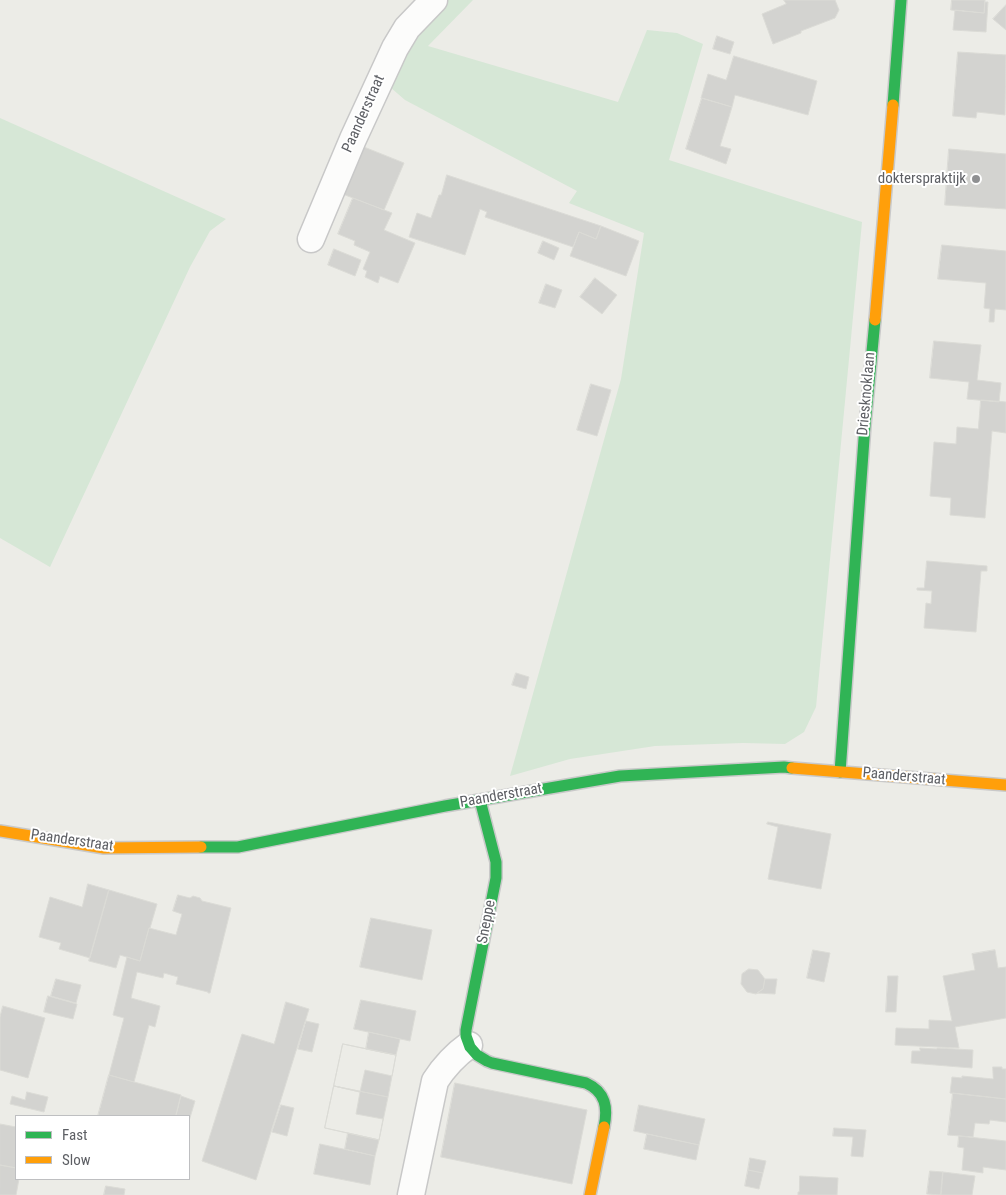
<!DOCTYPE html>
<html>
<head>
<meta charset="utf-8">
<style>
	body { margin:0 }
	#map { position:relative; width:1006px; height:1195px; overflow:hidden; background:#ecece7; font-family:"Roboto Condensed",sans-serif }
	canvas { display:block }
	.legend { position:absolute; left:15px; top:1115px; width:175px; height:65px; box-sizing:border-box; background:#fff; border:1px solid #bebfc1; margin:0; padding:6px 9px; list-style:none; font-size:15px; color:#5d5f64 }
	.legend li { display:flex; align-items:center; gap:10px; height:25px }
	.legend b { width:25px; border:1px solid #bebfc1 }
</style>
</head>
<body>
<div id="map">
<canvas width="1006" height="1195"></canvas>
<ul class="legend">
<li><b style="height:6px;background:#30b455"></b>Fast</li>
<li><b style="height:6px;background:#ff9f0a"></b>Slow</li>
</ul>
</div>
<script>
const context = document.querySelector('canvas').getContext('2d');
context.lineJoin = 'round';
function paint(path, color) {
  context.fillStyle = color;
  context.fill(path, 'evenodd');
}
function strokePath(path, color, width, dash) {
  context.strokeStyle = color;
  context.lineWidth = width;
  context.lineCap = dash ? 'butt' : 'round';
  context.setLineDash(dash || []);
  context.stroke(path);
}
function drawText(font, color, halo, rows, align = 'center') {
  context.font = font + ' "Roboto Condensed",sans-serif';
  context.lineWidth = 4;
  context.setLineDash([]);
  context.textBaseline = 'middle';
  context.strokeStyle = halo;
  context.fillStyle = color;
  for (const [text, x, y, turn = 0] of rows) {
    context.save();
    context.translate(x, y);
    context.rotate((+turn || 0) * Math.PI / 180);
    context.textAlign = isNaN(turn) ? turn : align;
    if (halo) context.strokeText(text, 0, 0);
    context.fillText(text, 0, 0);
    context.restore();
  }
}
const green = new Path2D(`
	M441 0H473L428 46 618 102 647 30 677 33 703 44 669 160 862 222 816 707 804 732 785 744 743 743 655 746 570 759 510 776 621 379 644 233 569 203 577 191 405 100 383 81Z
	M0 118 226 219 210 231 190 267 50 567 0 538Z`);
const building = new Path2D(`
	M784 0H835L839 10 835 18 801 31V33L773 44 762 14 786 4Z
	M952 0H985L984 13 951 10Z
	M985 2H988L986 32 953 30 955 10 984 13Z
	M1006 5V30L993 19Z
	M717 36 734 42 730 54 713 49Z
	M958 52 1006 55 1005 115 977 112 976 118 953 116Z
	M734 56 817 81 808 115 735 95 732 107 701 98 708 74 726 80Z
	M702 98 732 107 720 146 731 149 726 164 686 149Z
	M359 145 404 163 384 210 340 193Z
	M949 149 1006 154V209L945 205Z
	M447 175 601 226 596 239 579 232 573 247 485 217 487 212 480 209 465 255 409 237 417 213 431 218 439 195H441Z
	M353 198 392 213 384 230 415 243 398 283 380 276 378 283 365 277 367 271 363 269 370 252 354 245 355 241 338 234Z
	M601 226 639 241 626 276 570 256 579 232 596 239Z
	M543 241 559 248 554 260 538 253Z
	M942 245 1006 251V310L995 309 994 322H989L990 309 984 308 986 283 938 279Z
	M334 249 361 260 355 276 328 265Z
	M595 278 617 295 602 314 580 297Z
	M546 284 562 290 555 308 539 303Z
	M934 341 981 345 977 380 1001 383 999 402 967 399 969 382 930 378Z
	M591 384 611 390 597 436 577 430Z
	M981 400 1006 402V433L992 431 985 518 950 515 951 498 930 496 934 442 956 444 957 427 978 429Z
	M927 561 987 566V571H981L976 632 924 628 926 603 931 604 932 591 917 590V588H924Z
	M516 673 529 677 526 689 512 685Z
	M768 822 831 834 821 889 768 879 778 827 767 824Z
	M88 884 109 890 90 958 59 949 61 943 39 937 50 897 82 907Z
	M109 890 157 904 150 928H149L140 961 120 955 116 968 89 961Z
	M178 895 190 898 193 896 200 898 202 901 231 908 210 993H208V992L176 984 178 977 164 973 163 978 137 972 131 998 160 1006 155 1027 149 1025 134 1082 109 1075 124 1018 113 1015 127 957 140 961 149 928 176 935 182 914 173 911Z
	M371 918 432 930 422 980 360 967Z
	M813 950 830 953 824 982 807 978Z
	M995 950 998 968 1006 967V1018L955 1027 959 1048 895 1045 896 1028 929 1029V1020L952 1021 943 976 975 970 972 954Z
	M749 969 758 970 765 979 763 989 756 994 747 992 741 984 742 974Z
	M888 976H898L896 1012H886Z
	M56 979 81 985 76 1003 51 996Z
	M765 979H777L775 994 757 993 763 989Z
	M48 996 77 1004 73 1019 44 1012Z
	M361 1000 416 1011 410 1041 354 1029Z
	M286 1002 309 1009 256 1180 202 1161 242 1034 274 1044Z
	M3 1006 45 1018 28 1078 0 1070V1017Z
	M306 1021 319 1024 312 1052 298 1049Z
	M369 1032 400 1039 396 1055 366 1049Z
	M343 1044 396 1055 388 1097 334 1086Z
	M343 1044 396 1055 392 1076 365 1070 360 1092 334 1086Z
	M920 1048 937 1049V1048L973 1050 972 1068 911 1063 912 1051H920Z
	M993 1067H1002V1069H1006V1099L950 1093 952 1077 962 1078V1076L993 1079Z
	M109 1075 181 1095 176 1116H98Z
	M455 1083 587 1110 572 1184 441 1157Z
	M334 1086 388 1097 379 1140 325 1128Z
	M334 1086 360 1092 356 1114 383 1119 379 1140 325 1128Z
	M27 1092 48 1097 44 1112 10 1104 12 1096 25 1100Z
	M953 1093 1006 1099V1122L990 1120 989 1124 975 1123 973 1137 948 1135Z
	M181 1096 195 1101 189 1121V1116H176Z
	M281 1105 294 1108 287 1136 272 1132Z
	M639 1105 705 1119 699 1145 634 1131Z
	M0 1124 16 1127V1168L0 1165Z
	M834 1128 866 1130 863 1157 851 1156 853 1137 833 1136Z
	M348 1133 379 1140 375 1156 345 1149Z
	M647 1134 699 1145 696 1160 644 1149Z
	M959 1136 1006 1141V1170L983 1167V1173L962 1170 964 1148 958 1147Z
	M320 1144 375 1156 370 1185 314 1174Z
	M750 1158 766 1161 763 1173 748 1170Z
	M0 1165 16 1168V1179H19L16 1195H0Z
	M748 1170 763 1173 759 1189 745 1186Z
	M930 1171 943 1172 941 1195 927 1194Z
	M943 1172 975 1176 972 1195H941Z
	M800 1176 838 1178 837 1195H798V1192H799Z
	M106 1186 125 1189 124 1195H104Z`);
const street = new Path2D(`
	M311 239 353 139 395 48 407 28 434 0
	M411 1195 435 1081C444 1067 455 1055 469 1045`);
const fast = new Path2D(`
	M893 105 901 0
	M840 772 865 425 875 320
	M480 800 496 862V878L466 1030V1036L470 1047 477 1055 487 1061 492 1063 586 1083C606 1092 608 1108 604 1127
	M201 847H238L445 806 620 776 784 767 792 768`);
const slow = new Path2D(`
	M875 320 893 105
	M792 768 1006 785
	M0 831 104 848 201 847
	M590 1195 604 1127`);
const markers = [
	[976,179,5,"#8f9092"]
];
const streetNames = [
	["Paanderstraat",364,114,-66],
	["Driesknoklaan",867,394,-85],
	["Paanderstraat",904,777,5],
	["Paanderstraat",501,796,-10],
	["Paanderstraat",72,841,8],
	["Sneppe",487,922,-79]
];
const poiNames = [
	["dokterspraktijk",966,179]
];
paint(green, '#d6e7d6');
paint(building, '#d3d3d0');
strokePath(building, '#dbdbd6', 1);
strokePath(street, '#c8c8c8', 29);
strokePath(fast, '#c9c9c9', 14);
strokePath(slow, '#c9c9c9', 14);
strokePath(street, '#fcfcfb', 26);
strokePath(fast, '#30b455', 11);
strokePath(slow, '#ff9f0a', 11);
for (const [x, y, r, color] of markers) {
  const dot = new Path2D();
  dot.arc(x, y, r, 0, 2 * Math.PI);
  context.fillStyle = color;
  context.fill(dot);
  strokePath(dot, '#fff', 2);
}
drawText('15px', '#5d5f64', '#fff', streetNames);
drawText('15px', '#5d5f64', '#fff', poiNames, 'right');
</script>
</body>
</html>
